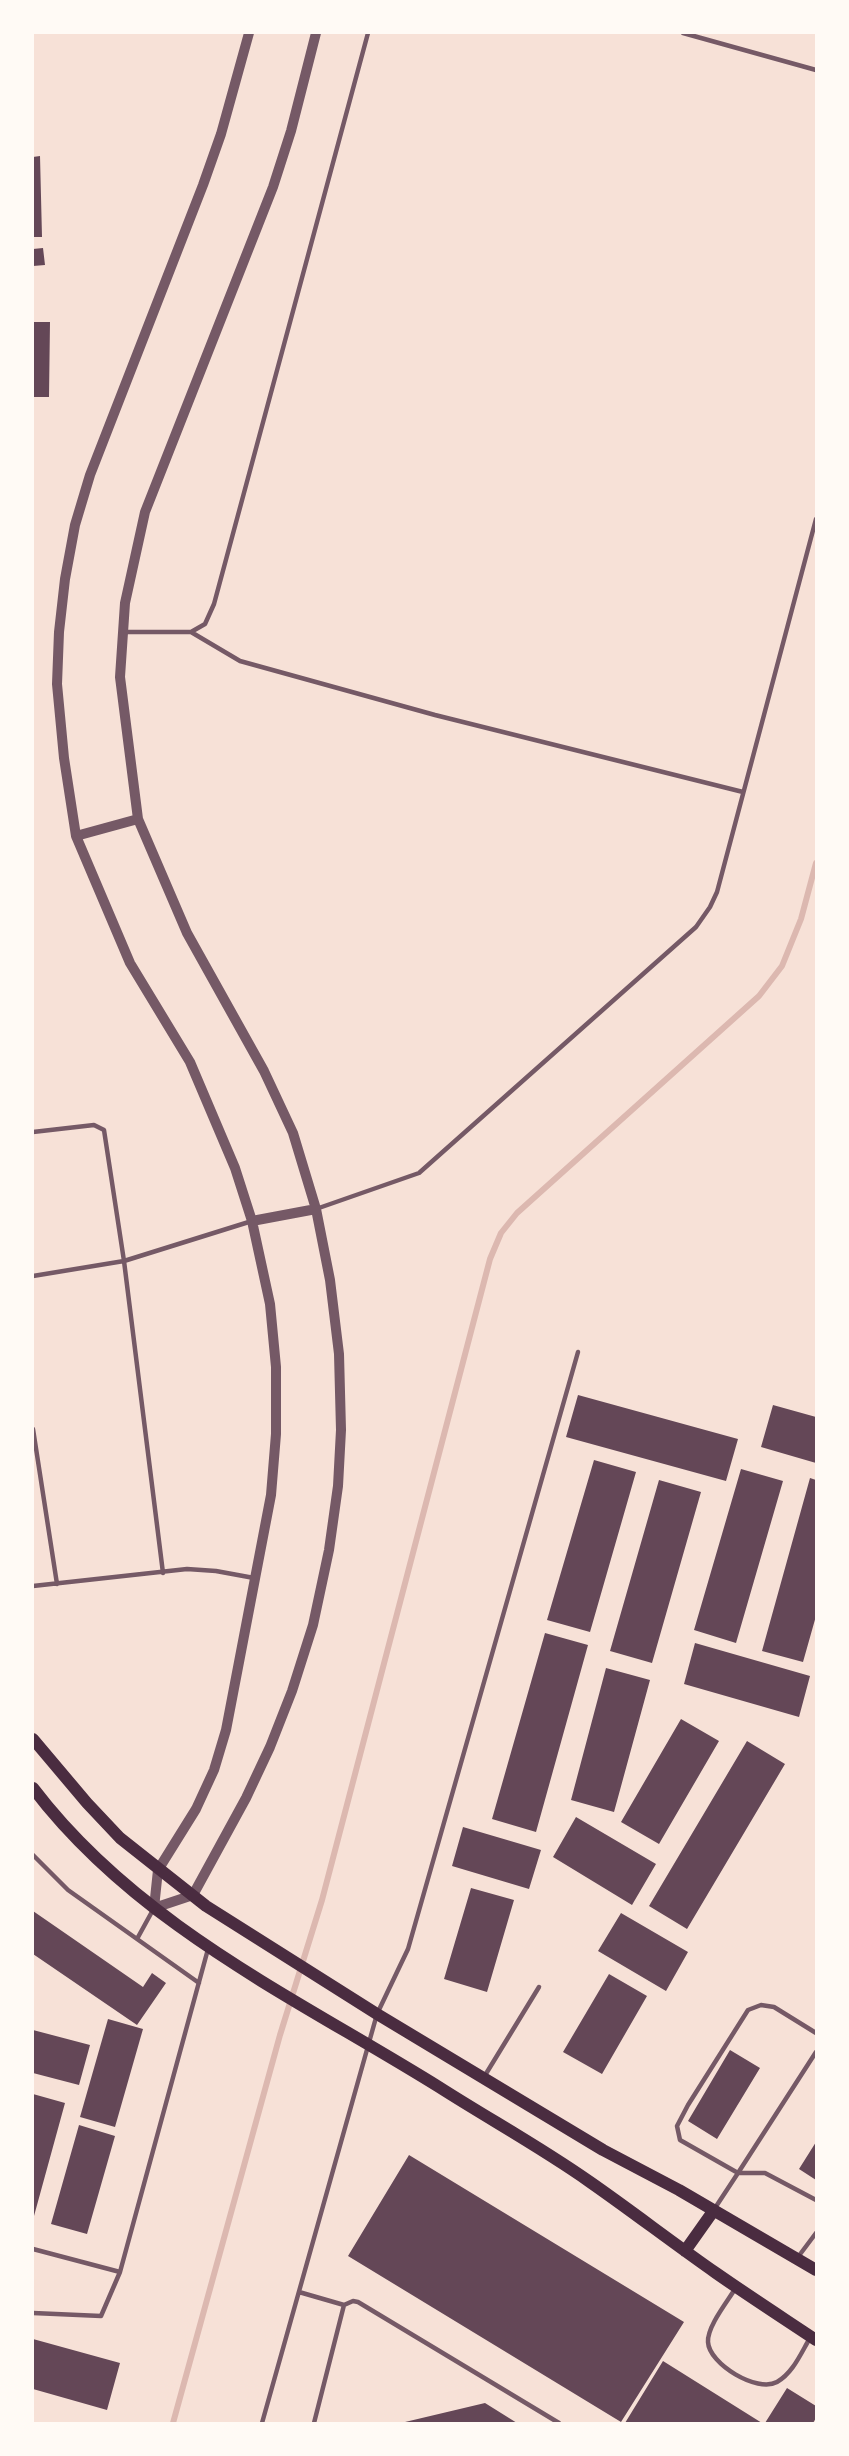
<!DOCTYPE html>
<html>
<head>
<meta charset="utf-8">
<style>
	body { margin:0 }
	#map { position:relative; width:849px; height:2456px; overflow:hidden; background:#f7e1d7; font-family:Cabin,sans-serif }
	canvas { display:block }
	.frame { position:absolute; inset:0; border:34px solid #fffaf5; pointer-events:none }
</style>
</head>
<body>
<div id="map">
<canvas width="849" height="2456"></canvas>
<div class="frame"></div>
</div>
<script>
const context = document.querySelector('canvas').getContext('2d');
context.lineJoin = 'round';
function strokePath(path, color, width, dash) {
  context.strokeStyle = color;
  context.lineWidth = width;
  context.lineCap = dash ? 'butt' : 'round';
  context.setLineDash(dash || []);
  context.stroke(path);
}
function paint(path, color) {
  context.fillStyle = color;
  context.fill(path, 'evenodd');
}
const stream = new Path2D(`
	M173 2423 280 2035 322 1900 490 1259 501 1233 517 1213 759 996 782 966 801 919 816 863`);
const building = new Path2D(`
	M40 156 42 237H33V157Z
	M43 248 45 265 33 266V249Z
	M33 322H50L49 397H33Z
	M578 1395 738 1439 726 1481 566 1437Z
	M773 1405 816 1417V1463L761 1447Z
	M594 1460 636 1472 590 1632 547 1620Z
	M741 1469 783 1481 736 1643 694 1630Z
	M810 1478 816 1480V1616L803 1662 762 1651Z
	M659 1480 701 1492 652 1663 610 1651Z
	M545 1633 588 1645 536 1832 492 1819Z
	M695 1643 810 1676 799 1717 684 1684Z
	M606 1668 650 1680 614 1812 571 1800Z
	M681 1719 719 1741 659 1844 621 1822Z
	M747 1741 785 1764 687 1929 649 1906Z
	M576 1817 656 1864 632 1905 553 1857Z
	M463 1827 541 1850 529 1889 452 1866Z
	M471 1888 514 1900 487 1992 444 1979Z
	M33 1911 143 1987 152 1973 166 1983 137 2025 33 1954Z
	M621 1913 688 1952 666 1991 598 1951Z
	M609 1974 647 1996 602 2074 563 2052Z
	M108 2019 143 2029 115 2127 80 2117Z
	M33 2030 90 2045 79 2085 33 2073Z
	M730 2050 760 2068 717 2139 688 2121Z
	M33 2094 65 2103 34 2216H33Z
	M79 2125 115 2136 87 2234 51 2224Z
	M816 2142V2180L799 2169Z
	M409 2155 684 2322 621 2422 348 2256Z
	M33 2339 120 2363 107 2410 33 2389Z
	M663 2361 762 2423H625Z
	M787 2388 816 2406V2418L813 2423H765Z
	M485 2403 517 2423H405V2422Z`);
const service = new Path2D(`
	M683 33 816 70
	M123 632H191L240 661 435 715 743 792
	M191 632 205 624 214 604 368 33
	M33 1132 94 1125 104 1130 124 1261 163 1573
	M316 1209 419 1173 696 927 710 907 717 892 816 519
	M33 1276 124 1261 252 1221
	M33 1429 57 1584
	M33 1586 187 1569 216 1571 254 1578
	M33 1855 68 1890 199 1983
	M137 1939 154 1908
	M816 2033 774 2007 761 2005 748 2010 688 2105 677 2126 680 2140 738 2173 816 2052
	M484 2077 539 1987
	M715 2208 738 2173H765L816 2200
	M33 2249 120 2272
	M798 2257 816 2233
	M735 2289C727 2302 707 2327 708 2342 709 2364 757 2393 777 2382 793 2373 801 2353 810 2338
	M299 2292 344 2305 353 2301 358 2302 559 2423
	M33 2313 101 2316 120 2272 208 1949
	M262 2423 377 2014 408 1949 578 1352
	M314 2423 344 2305`);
const tertiary = new Path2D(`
	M249 33 221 134 203 185 90 475 75 525 65 579 59 632 57 684 64 758 76 836 130 963 190 1062 235 1168 252 1221 270 1304 276 1367V1434L271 1495 226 1730 214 1770 196 1809 158 1870 154 1908 193 1895 246 1798 270 1747 292 1691 313 1625 329 1550 338 1486 341 1430 339 1354 330 1280 316 1209 293 1133 264 1071 187 933 138 819 120 677 125 603 145 512 273 187 291 131 316 33
	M76 836 138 819
	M252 1221 316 1209`);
const secondary = new Path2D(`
	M33 1739 87 1803 120 1838 206 1906 377 2014 603 2150 679 2190 816 2270
	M33 1788C137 1925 296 1998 439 2087 489 2119 542 2148 590 2182 633 2212 673 2243 716 2273 749 2296 783 2318 816 2340
	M685 2251 714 2210`);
strokePath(stream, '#dcb8b0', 6);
paint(building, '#644757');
strokePath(service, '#755966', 4.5);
strokePath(tertiary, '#755966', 10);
strokePath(secondary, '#4a2c40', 12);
</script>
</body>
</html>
